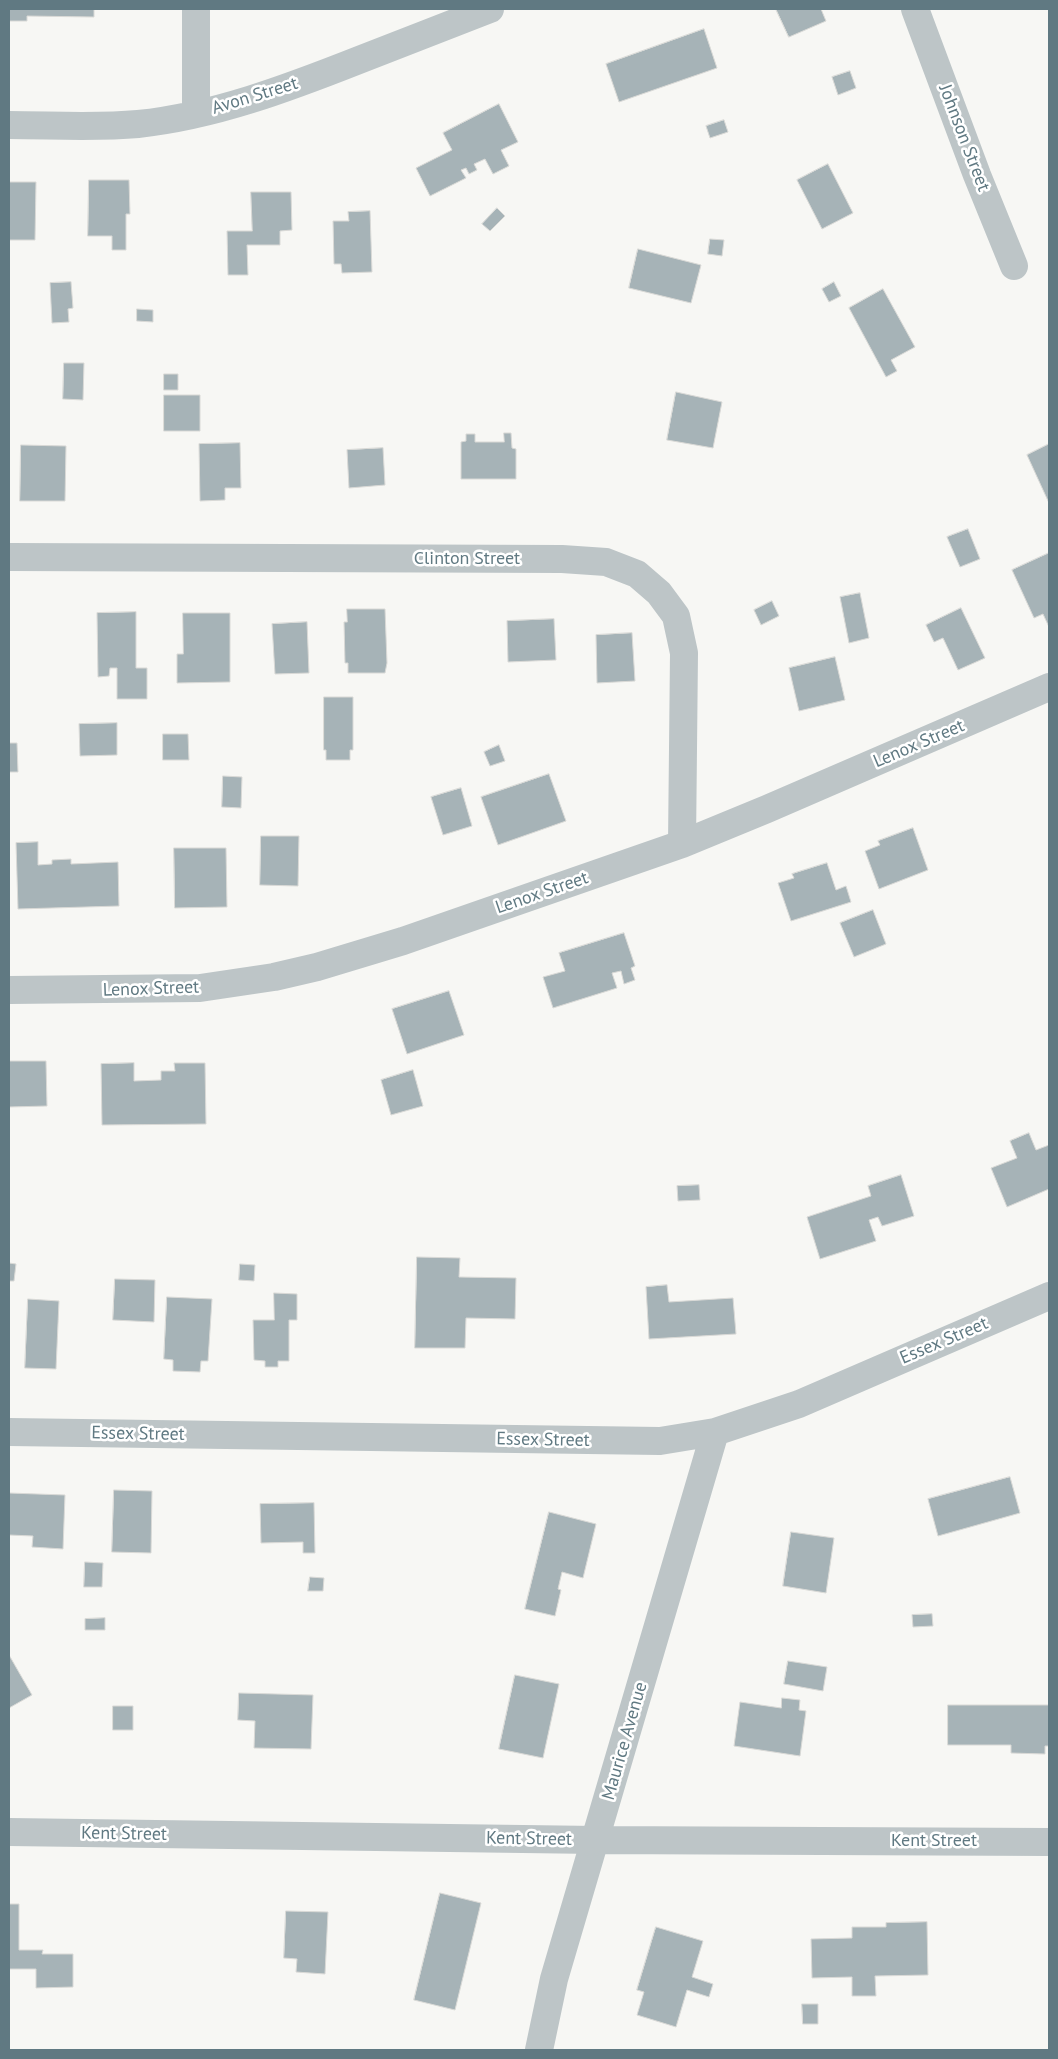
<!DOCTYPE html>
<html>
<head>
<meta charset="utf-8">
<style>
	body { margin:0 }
	#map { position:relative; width:1058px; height:2059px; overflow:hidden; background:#f7f7f4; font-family:"PT Sans",sans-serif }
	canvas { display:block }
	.frame { position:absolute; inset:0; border:10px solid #607982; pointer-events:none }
</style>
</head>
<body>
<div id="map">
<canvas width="1058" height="2059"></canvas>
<div class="frame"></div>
</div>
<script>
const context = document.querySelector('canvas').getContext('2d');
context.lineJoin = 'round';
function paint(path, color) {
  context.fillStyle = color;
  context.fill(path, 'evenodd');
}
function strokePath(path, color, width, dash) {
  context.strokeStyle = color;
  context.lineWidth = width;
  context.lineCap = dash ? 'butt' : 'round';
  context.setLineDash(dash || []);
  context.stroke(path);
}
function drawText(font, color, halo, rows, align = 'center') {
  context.font = font + ' "PT Sans",sans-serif';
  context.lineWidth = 5;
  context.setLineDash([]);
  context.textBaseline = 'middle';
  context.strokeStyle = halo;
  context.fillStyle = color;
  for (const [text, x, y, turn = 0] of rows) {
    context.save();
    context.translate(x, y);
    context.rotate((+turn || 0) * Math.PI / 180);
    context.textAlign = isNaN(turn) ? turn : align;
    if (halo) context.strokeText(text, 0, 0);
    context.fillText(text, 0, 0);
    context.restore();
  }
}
const building = new Path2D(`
	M9 9H94V17L27 16V21H9Z
	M776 9H821L826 21 789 37Z
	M704 29 717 68 619 102 606 64Z
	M850 71 856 88 838 95 832 77Z
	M499 104 518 142 501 150 509 166 493 174 485 159 474 164 477 170 469 174 466 168 461 170 466 178 430 196 416 168 452 150 443 133Z
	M724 120 728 132 710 138 706 126Z
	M828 164 853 213 822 229 797 180Z
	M89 180H129L130 214H126V250H112V236H88Z
	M9 182H36L35 240H9Z
	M251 192H291L292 230 280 231V245H247L248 275H228L227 231H252Z
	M497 208 505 216 490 231 482 224Z
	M370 211 372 272 342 273 341 264H334L333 221H349L348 212Z
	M710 239 724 240 722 256 708 254Z
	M638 249 701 265 691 303 629 288Z
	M71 282 73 308 68 309 69 322 52 323 50 283Z
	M834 282 841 296 829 302 822 289Z
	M883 289 915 347 891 360 897 371 886 377 849 308Z
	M137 309 153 310V322L137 321Z
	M64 363H84L83 400 63 399Z
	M164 374H178V390H164Z
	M676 392 722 402 713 448 667 440Z
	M164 395H200V431H164Z
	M504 433H511L512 448 516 449V479H461V442L466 441V434H475V442H504Z
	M240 443 241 488H225V500L200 501 199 444Z
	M1049 444V503L1027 455Z
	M21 445 66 446 65 501H20Z
	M383 448 385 485 349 488 347 450Z
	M968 529 980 559 960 567 947 537Z
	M1049 553V627L1043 614 1034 618 1012 570Z
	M860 593 869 638 849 643 840 597Z
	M772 601 779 616 761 625 754 610Z
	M961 608 985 658 958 670 943 638 934 642 926 625Z
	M347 609H385L387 663 385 673H348V663H345L344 622H347Z
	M136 612V668H147V699H117V668H110L109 676 98 677 97 613Z
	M183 613H230V682L177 683V654H183Z
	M554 619 556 660 508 662 507 621Z
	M307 622 309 673 275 674 272 624Z
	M632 633 635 681 597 683 596 635Z
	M835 657 845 700 799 711 789 668Z
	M324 697H353V750H350V760H326V750H324Z
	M117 723V755L80 756 79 724Z
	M163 734H188L189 760H163Z
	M9 743H17L18 772H9Z
	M499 745 505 761 490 766 484 752Z
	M549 774 566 821 498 845 481 797Z
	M223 776 242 777 241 808 222 807Z
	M461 788 472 826 443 835 431 797Z
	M913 828 928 870 879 889 865 851 880 845 878 841Z
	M261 836H299L298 886 260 885Z
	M38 842V865L52 864V860L71 859V864L118 862 119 906 18 909 16 843Z
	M174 848H226L227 907 175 908Z
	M827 863 836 890 846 886 851 902 791 921 778 883 794 878 792 874Z
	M873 910 886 944 854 957 840 923Z
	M624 933 635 966 631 968 635 980 624 984 621 971 612 973 617 988 553 1008 543 977 565 971 559 953Z
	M449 991 464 1035 407 1054 392 1009Z
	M9 1061H46L47 1106 9 1107Z
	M134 1063V1081L161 1080V1071H175L174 1063H205L206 1124 102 1125 101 1064Z
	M413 1070 423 1106 391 1115 381 1080Z
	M1029 1133 1036 1150 1049 1145V1189L1007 1207 991 1168 1017 1158 1010 1141Z
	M901 1175 914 1216 882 1226 878 1217 869 1220 876 1241 820 1259 807 1217 871 1196 868 1186Z
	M699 1185 700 1200 678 1201 677 1186Z
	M417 1257 460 1258 459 1277 516 1278 515 1319 466 1318 465 1348H415Z
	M9 1263 16 1264 14 1281H9Z
	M240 1264 255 1265 254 1281 239 1280Z
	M115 1279 155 1280 154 1322 113 1320Z
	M667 1285 669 1302 733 1298 736 1334 649 1339 646 1287Z
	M274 1293 297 1294V1320H289V1361H278V1367H265V1361L254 1360 253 1320H274Z
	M167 1297 212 1299 208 1361H201L200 1372 173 1371V1360L164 1359Z
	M28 1299 59 1301 56 1369 25 1368Z
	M1010 1477 1020 1513 938 1536 928 1499Z
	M114 1490 152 1491 151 1553 112 1552Z
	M9 1493 65 1495 63 1549 32 1547 33 1536 9 1535Z
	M314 1503 315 1553H303V1542L261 1543 260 1504Z
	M549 1512 596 1524 583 1578 562 1572 558 1589 561 1590 555 1616 525 1609Z
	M791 1532 834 1538 826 1593 783 1586Z
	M85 1562 103 1563 102 1587H84Z
	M310 1577 324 1578 323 1591H308Z
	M932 1614 933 1626 913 1627 912 1615Z
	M105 1618V1630H85V1619Z
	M9 1655 32 1695 9 1708Z
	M788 1661 827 1667 823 1691 784 1684Z
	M515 1675 559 1684 543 1758 499 1749Z
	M239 1693 313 1695 311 1749 254 1748 255 1721 238 1720Z
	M782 1698 800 1700 799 1710 806 1711 800 1756 734 1746 740 1702 781 1708Z
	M948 1705H1049V1746H1045V1754L1011 1753V1745H948Z
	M113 1706H133V1730H113Z
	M440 1893 481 1903 455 2010 414 2000Z
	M9 1904H19V1950H43L42 1954H73V1987L36 1988V1969H9Z
	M286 1911 328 1912 325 1974 296 1972 297 1959 284 1958Z
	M927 1922 928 1975 875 1976 876 1996H852V1977L812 1978 811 1939 852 1938V1927H886V1923Z
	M656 1927 703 1941 692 1977 713 1984 709 1997 687 1990 676 2027 637 2015 644 1992 637 1990Z
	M802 2004H818V2024H803Z`);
const street = new Path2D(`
	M196 9V114
	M915 9 977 175 1014 266
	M9 125C51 125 95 128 138 124 214 116 288 88 359 60 403 43 446 26 490 9
	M9 557 562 559 606 562 637 574 659 593 676 616 684 653 682 844
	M9 990 200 988 274 977 317 967 403 941 682 844 767 809 1049 687
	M9 1432 660 1441 715 1432 799 1404 1049 1296
	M9 1832 596 1840 1049 1842
	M539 2050 554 1979 715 1432`);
const streetNames = [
	["Avon Street",255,96,-17],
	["Johnson Street",964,138,69],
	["Clinton Street",467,559],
	["Lenox Street",919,744,-23],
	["Lenox Street",542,893,-19],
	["Lenox Street",151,989,-2],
	["Essex Street",944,1341,-23],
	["Essex Street",138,1434,1],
	["Essex Street",543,1440,1],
	["Maurice Avenue",625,1741,-74],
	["Kent Street",124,1834,1],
	["Kent Street",529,1839,1],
	["Kent Street",934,1841]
];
paint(building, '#a6b3b7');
strokePath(building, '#d9d9d6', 1);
strokePath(street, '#bdc5c7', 28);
drawText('18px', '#607982', '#fff', streetNames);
</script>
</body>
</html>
